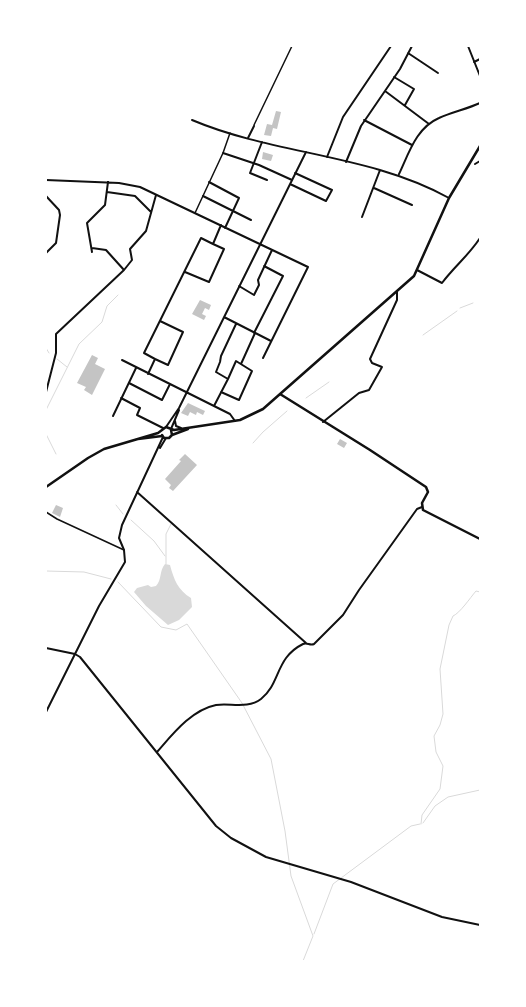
<!DOCTYPE html>
<html>
<head>
<meta charset="utf-8">
<style>
	body { margin:0 }
	#map { position:relative; width:526px; height:1007px; overflow:hidden; background:#fff; font-family:Arial,sans-serif }
	canvas { display:block }
	.frame { position:absolute; inset:0; border:47px solid #fff; pointer-events:none }
</style>
</head>
<body>
<div id="map">
<canvas width="526" height="1007"></canvas>
<div class="frame"></div>
</div>
<script>
const context = document.querySelector('canvas').getContext('2d');
context.lineJoin = 'round';
function paint(path, color) {
  context.fillStyle = color;
  context.fill(path, 'evenodd');
}
function strokePath(path, color, width, dash) {
  context.strokeStyle = color;
  context.lineWidth = width;
  context.lineCap = dash ? 'butt' : 'round';
  context.setLineDash(dash || []);
  context.stroke(path);
}
const water = new Path2D(`
	M165 564 170 565C174 580 178 590 191 598L192 607 179 620 168 625 146 606 134 592 137 588 148 585 151 587 156 586C162 580 159 571 165 564Z`);
const stream = new Path2D(`
	M460 308 473 303
	M423 335 457 311
	M46 348 49 353
	M57 359 67 367
	M306 398 329 382
	M46 410 79 344 102 322 107 306 118 295
	M46 434 56 454
	M253 443 263 432 287 411
	M116 505 123 514
	M131 520 154 541 165 556
	M166 564V534L171 524
	M46 571 84 572 111 579
	M118 582 161 627 176 630 187 624 242 703 271 759 285 831 291 876 313 936 303 961
	M423 823 435 806 448 797 480 790
	M421 824 422 815 440 789 443 766 436 752 434 736 440 725 443 714 440 669 449 625 453 616C460 613 470 598 476 591L480 592
	M314 934 333 884 411 826 420 824`);
const building = new Path2D(`
	M276 111 281 112 277 129 273 128 271 136 264 135 267 124 272 125Z
	M263 152 273 155 271 161 262 159Z
	M200 300 211 305 209 310 205 308 202 314 206 316 204 320 192 314Z
	M92 355 98 358 95 364 105 369 92 395 84 390 86 387 77 383Z
	M188 403 205 411 203 415 197 412 196 415 190 412 188 416 181 413Z
	M340 439 347 443 344 448 337 444Z
	M185 454 197 465 173 491 169 488 171 485 165 479 181 461 179 460Z
	M56 505 63 508 60 517 52 513Z`);
const pedestrian = new Path2D(`
	M254 125 292 46
	M195 213 223 153 230 133
	M46 512 57 519 124 550`);
const minor = new Path2D(`
	M468 46 480 76
	M408 53 438 73
	M474 62 480 59
	M394 77 414 89 405 105
	M385 91 429 124
	M192 120C275 155 370 154 449 198
	M364 120 412 145
	M248 138 254 126
	M262 142 250 173 267 180
	M223 153 259 165 292 180
	M327 157 343 117 391 46
	M346 162 361 126 400 69 412 46
	M475 164 480 161
	M399 174C409 153 416 128 439 118 452 112 467 109 480 103
	M46 180 119 183 140 187 308 267 263 358
	M209 182 239 198 225 228
	M290 184 326 201 332 190 295 173
	M374 188 412 205
	M107 192 135 196 151 212
	M46 196 59 210 60 215 56 243 46 253
	M203 196 251 220
	M362 217 380 170
	M92 248 106 250 124 270
	M92 252 87 223 105 205 108 182
	M417 270 442 283C454 267 469 255 480 238
	M185 272 209 282 224 249 213 244
	M239 286 254 295 259 285 258 280 272 250
	M224 317 271 341
	M254 333 283 276 264 266
	M155 359 168 365 183 332 160 321
	M122 360 230 414 235 421
	M241 364 255 333
	M148 374 155 359 144 353 201 238 213 244 221 225
	M129 383 162 400 170 384
	M46 392 56 353V334L124 270 132 260 130 249 146 231 156 195
	M221 392 239 400 252 371 236 361 228 379
	M121 398 140 408 137 415 163 428
	M214 406 228 379 216 372 220 362 221 356 236 324
	M113 416 136 368
	M175 421 176 426 181 428
	M323 422 359 393 369 390 382 367 372 363 370 359 397 300V292
	M166 427 179 408 306 152
	M171 429 179 410
	M160 448 166 438
	M137 492 306 643
	M46 648 75 654 80 657 216 826 231 838 266 857 351 882 442 917 480 925
	M46 712 99 606 125 562 124 550 119 538 122 525 163 437
	M157 752C172 735 191 710 216 705 231 703 248 709 261 699 281 683 275 658 303 644 307 642 310 646 314 644L343 615 359 590 417 509 422 507`);
const tertiary = new Path2D(`
	M280 394 370 450 426 487 428 492 422 503 423 510 480 539
	M162 435 164 438H169L172 435 171 430
	M172 435 188 429
	M138 439 162 436
	M46 487 88 458 104 449 158 433 166 427 174 430 240 420 263 409 414 276 449 198 480 146`);
paint(water, '#d9d9d9');
strokePath(stream, '#d9d9d9', 1);
paint(building, '#c4c4c4');
strokePath(pedestrian, '#111', 1.5);
strokePath(minor, '#111', 2);
strokePath(tertiary, '#111', 2.5);
</script>
</body>
</html>
